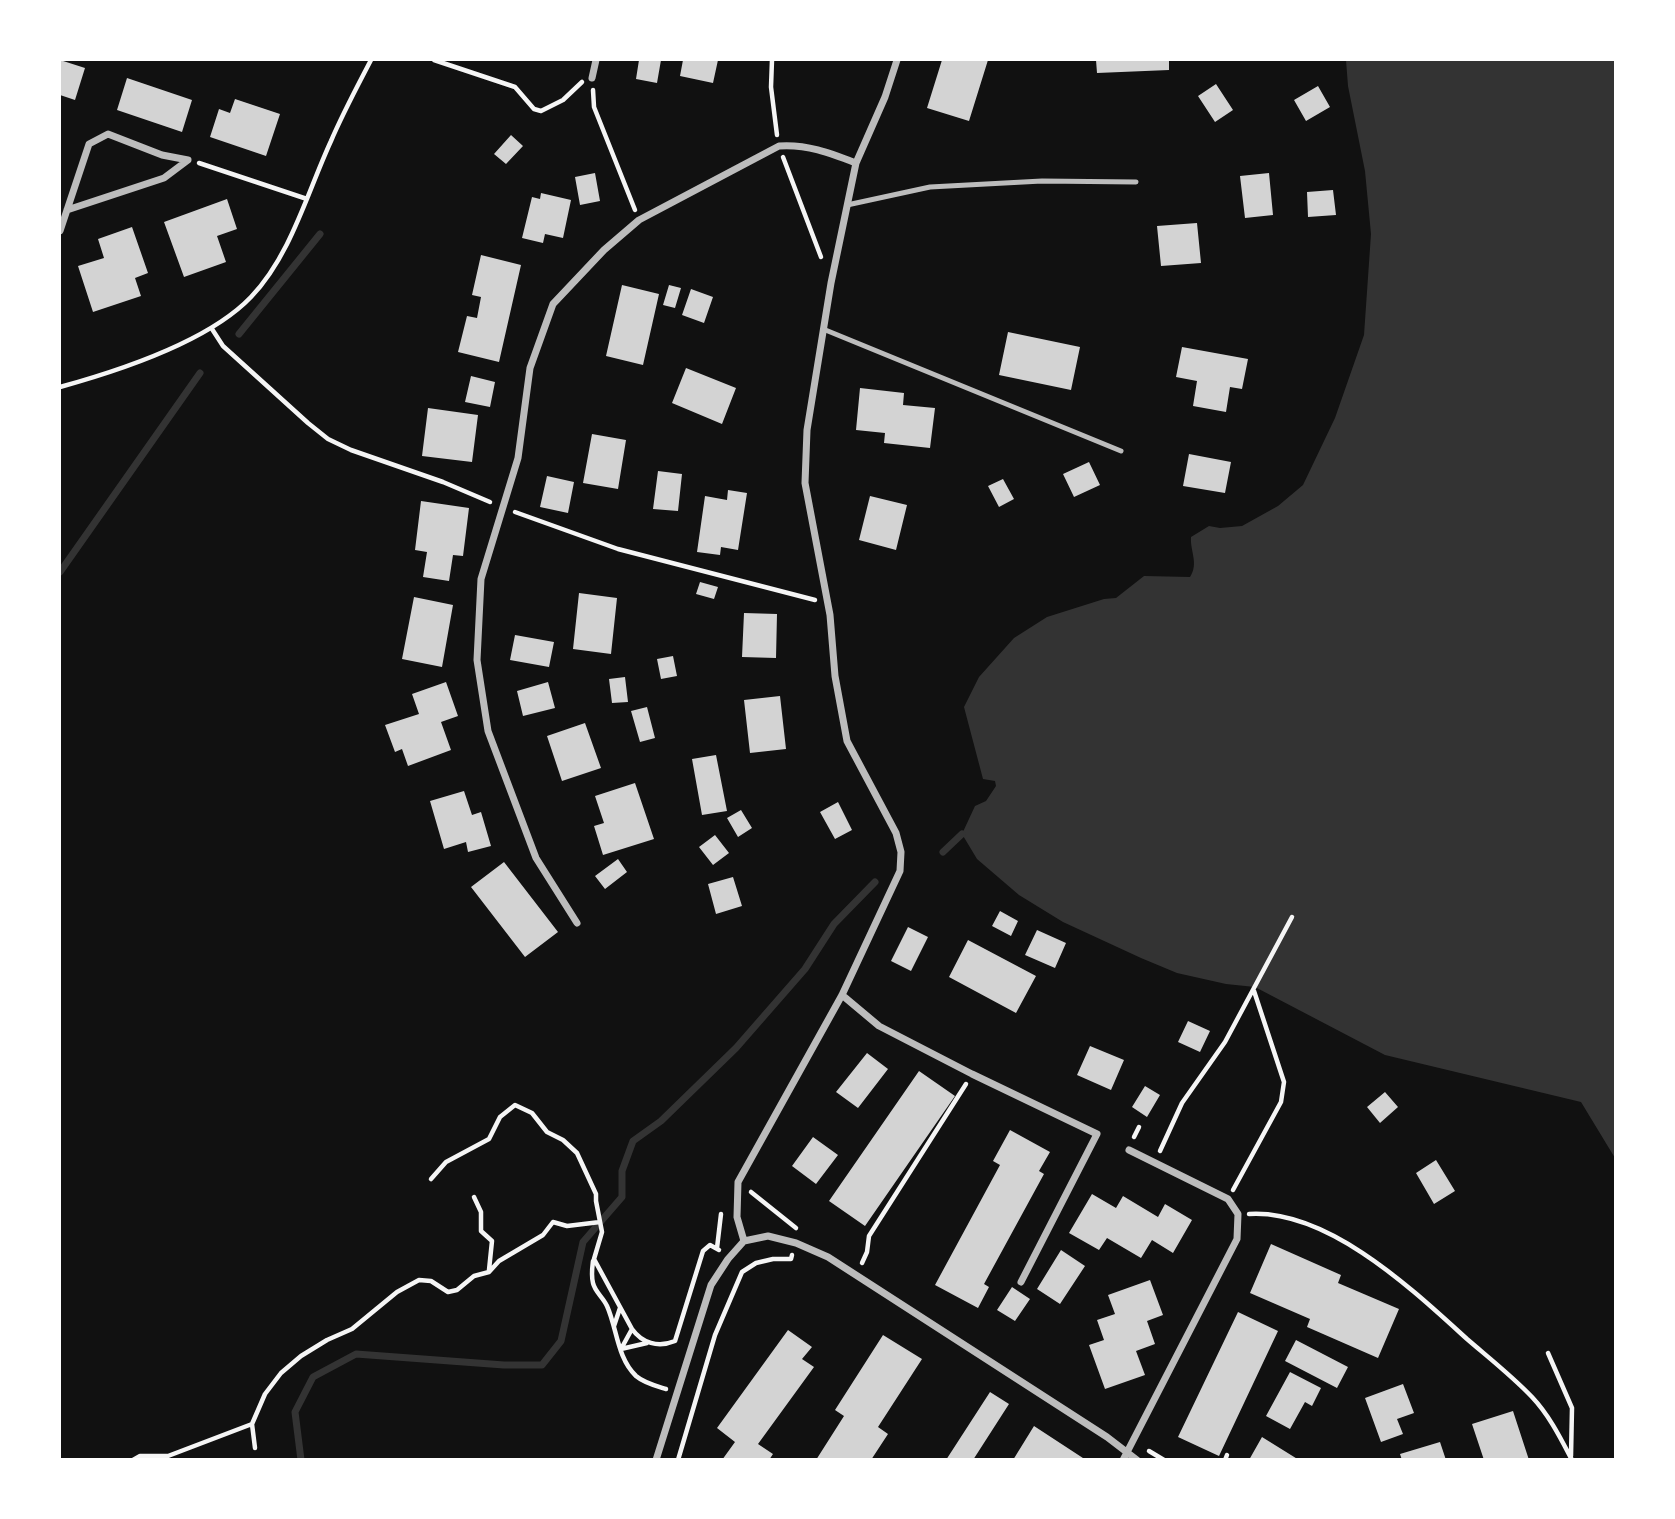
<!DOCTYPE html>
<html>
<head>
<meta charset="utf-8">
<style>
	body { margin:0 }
	#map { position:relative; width:1675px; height:1519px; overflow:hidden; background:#111; font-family:Jost,sans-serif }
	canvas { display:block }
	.frame { position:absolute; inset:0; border:61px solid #fff; pointer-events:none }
</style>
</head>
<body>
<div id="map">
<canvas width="1675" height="1519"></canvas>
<div class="frame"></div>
</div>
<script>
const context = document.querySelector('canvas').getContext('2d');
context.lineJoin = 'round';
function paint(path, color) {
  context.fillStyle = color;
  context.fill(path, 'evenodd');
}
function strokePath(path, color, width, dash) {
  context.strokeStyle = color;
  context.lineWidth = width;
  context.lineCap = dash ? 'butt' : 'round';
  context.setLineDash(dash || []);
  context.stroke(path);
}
const water = new Path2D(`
	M1346 60H1615V1158L1581 1102 1385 1055 1255 987 1226 984 1177 973 1141 958 1063 922 1019 895 977 859 962 834 975 806 986 801 996 786 995 781 983 779 964 707 979 677 1014 638 1047 617 1104 599 1116 598 1144 576 1190 577C1199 563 1190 552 1191 537L1209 526 1220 528 1242 526 1278 506 1303 485 1335 418 1364 335 1371 234 1365 171 1348 86Z`);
const stream = new Path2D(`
	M239 334 320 234
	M60 572 200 373
	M943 852 962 834
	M301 1460 295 1412 313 1377 356 1354 504 1365H542L561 1341 583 1242 622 1197V1171L633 1141 661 1121 736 1048 805 969 834 924 875 882`);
const building = new Path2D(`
	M60 60 85 68 75 100 60 95Z
	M639 60H661L657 83 636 79Z
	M683 60H718L713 83 680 76Z
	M942 60H988L969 121 927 108Z
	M1096 60H1169V70L1097 73Z
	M127 78 192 100 182 132 117 110Z
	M1216 84 1233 110 1215 122 1198 96Z
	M1318 86 1330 107 1306 121 1294 100Z
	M235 99 280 114 266 156 210 137 219 109 230 113Z
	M511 135 523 146 506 164 494 154Z
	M595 173 600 201 580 205 575 177Z
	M1269 173 1273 215 1245 218 1240 176Z
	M1333 190 1336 215 1308 217 1307 192Z
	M541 193 571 200 563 238 545 234 543 243 522 238 532 197 540 199Z
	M227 199 237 229 217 236 226 262 184 277 164 222Z
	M1197 223 1201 263 1161 266 1157 226Z
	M132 227 148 273 135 278 141 296 93 312 78 266 104 258 98 239Z
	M481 255 521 265 499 362 458 352 467 316 477 318 481 297 472 295Z
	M622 285 659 294 643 365 606 356Z
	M669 285 681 288 675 308 663 305Z
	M691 289 713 297 704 323 682 315Z
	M1008 332 1080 347 1071 390 999 375Z
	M1182 347 1248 359 1242 389 1230 387 1226 412 1193 406 1197 381 1176 377Z
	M686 368 736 388 722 424 672 403Z
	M471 376 495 382 490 407 465 402Z
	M860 388 904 393 903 405 935 408 930 448 884 443 885 433 856 430Z
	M428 408 478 415 472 462 422 456Z
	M592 434 626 440 618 489 583 483Z
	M1189 454 1231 462 1225 493 1183 486Z
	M1089 462 1100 485 1074 497 1063 474Z
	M658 471 682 474 678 511 653 509Z
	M547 476 574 482 568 513 540 507Z
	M1003 479 1014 499 999 507 988 486Z
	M728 490 747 493 738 550 721 547 720 555 697 552 705 496 727 500Z
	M870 496 907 505 896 550 859 540Z
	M421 501 469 508 463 556 453 555 449 581 423 577 427 552 415 550Z
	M700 582 718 587 714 599 696 594Z
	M579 593 617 598 611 654 573 649Z
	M414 597 453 605 442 667 402 659Z
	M744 613 777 614 776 658 742 657Z
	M515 635 554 642 549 667 510 660Z
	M673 656 677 676 661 679 657 659Z
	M625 677 628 702 612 703 609 679Z
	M446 682 458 716 441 722 451 750 408 766 402 749 395 752 385 725 419 714 412 694Z
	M548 682 555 708 523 716 517 691Z
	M780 696 786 749 750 753 744 700Z
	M647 707 655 738 640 742 631 711Z
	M585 723 601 768 562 781 547 736Z
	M716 755 727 811 702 815 692 759Z
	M635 783 654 839 603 855 594 826 604 823 595 796Z
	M464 791 472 815 481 812 491 846 468 852 466 842 444 849 430 801Z
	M838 802 852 830 835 839 820 812Z
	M741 810 752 828 738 837 727 818Z
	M715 835 729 853 713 865 699 847Z
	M618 859 627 872 605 889 595 876Z
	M504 862 558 932 525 957 471 887Z
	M733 877 742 906 716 914 708 884Z
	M1000 911 1018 921 1011 936 992 926Z
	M908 927 928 937 911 971 891 961Z
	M1037 930 1066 943 1055 968 1025 955Z
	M968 940 1036 976 1016 1013 949 977Z
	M1188 1021 1210 1031 1200 1052 1178 1042Z
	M1090 1046 1124 1060 1111 1090 1077 1075Z
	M867 1053 888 1069 858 1108 836 1092Z
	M919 1071 955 1096 865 1226 829 1201Z
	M1145 1086 1160 1095 1147 1117 1132 1107Z
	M1385 1092 1398 1107 1380 1123 1367 1107Z
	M1010 1130 1050 1152 1039 1171 1044 1174 984 1284 989 1287 978 1308 935 1285 1000 1165 993 1161Z
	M813 1137 838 1155 816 1184 792 1166Z
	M1436 1160 1455 1191 1434 1204 1416 1173Z
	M1092 1194 1116 1208 1123 1196 1158 1217 1165 1204 1192 1220 1173 1253 1152 1240 1141 1258 1107 1238 1099 1250 1069 1233Z
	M1271 1244 1341 1275 1338 1283 1399 1309 1378 1358 1307 1327 1310 1319 1250 1293Z
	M1061 1250 1085 1266 1060 1304 1037 1289Z
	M1150 1280 1163 1315 1147 1321 1155 1344 1136 1351 1145 1375 1105 1389 1089 1345 1104 1340 1097 1320 1115 1314 1108 1295Z
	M1012 1287 1030 1299 1015 1321 997 1310Z
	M1238 1312 1278 1331 1219 1456 1178 1437Z
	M788 1330 812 1347 802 1359 814 1367 758 1444 773 1454 769 1460H722L735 1442 717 1428Z
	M883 1335 922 1359 878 1427 888 1434 871 1460H816L844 1416 835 1410Z
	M1296 1340 1348 1367 1337 1388 1285 1361Z
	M1290 1372 1321 1388 1312 1406 1305 1402 1290 1429 1266 1416Z
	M1403 1384 1414 1413 1397 1419 1403 1434 1381 1442 1365 1398Z
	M990 1392 1009 1404 973 1460H946Z
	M1513 1411 1529 1460H1484L1472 1424Z
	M1034 1426 1086 1460H1013Z
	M1262 1437 1299 1460H1249Z
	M1440 1442 1446 1460H1402L1400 1454Z`);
const path = new Path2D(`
	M434 60 515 87 534 109 541 111 563 100 582 82
	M772 60 771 87 777 135
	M593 90 594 107 635 210
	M783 157 821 257
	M199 163 307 199
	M212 329 223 346 308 423 328 439 351 450 443 482 490 502
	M60 387C118 371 209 341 251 297 291 255 307 193 331 141 343 113 357 87 371 60
	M515 512 618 549 815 600
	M1134 1137 1139 1127
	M1160 1151 1182 1103 1225 1042 1292 917
	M431 1179 446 1162 489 1139 500 1117 515 1105 532 1113 547 1132 563 1140 577 1153 596 1194V1201L602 1232 594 1259 632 1329C642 1343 658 1348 675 1341L703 1251 710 1245 719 1250
	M1233 1190 1281 1102 1284 1082 1254 991
	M751 1192 796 1228
	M474 1197 481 1212V1231L492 1241 489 1270
	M1249 1214C1328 1209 1413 1290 1467 1339 1489 1358 1512 1376 1532 1397 1549 1415 1560 1437 1572 1460
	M717 1248 721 1214
	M593 1261C592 1269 591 1275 593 1283 595 1292 603 1297 607 1306 617 1328 617 1358 636 1376 644 1383 656 1386 666 1389
	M862 1263 867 1252 869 1236 966 1084
	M614 1326 620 1308
	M621 1349 647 1343
	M621 1349 632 1329
	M1548 1353 1572 1408 1571 1456
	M255 1448 252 1424 265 1394 281 1373 301 1356 327 1340 352 1329 397 1292 419 1280 431 1281 448 1292 457 1290 474 1276 489 1272 499 1261 543 1235 553 1222 567 1226 600 1222
	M1149 1451 1164 1460
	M133 1460 140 1456H168L252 1424
	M678 1460 715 1335 742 1272 756 1263 773 1259H791L792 1255
	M1225 1460 1227 1455`);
const service = new Path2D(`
	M847 205 930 187 1042 181 1136 182
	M823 329 1121 451`);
const minor = new Path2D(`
	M592 78 596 60
	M60 231 89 144 108 134 162 155 188 160 164 178 67 210
	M577 923 536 858 488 731 477 660 481 579 518 458 530 368 553 304 604 250 639 220 779 146C807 144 830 153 856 163
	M842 995 879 1026 972 1074 1097 1134 1021 1282
	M744 1241 737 1217 738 1182 842 995 900 871 901 852 896 833 847 741 835 676 830 615 805 483 807 430 831 283 856 163 885 97 897 60
	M744 1241 768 1236 796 1243 828 1257 1107 1437 1137 1460
	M656 1460 711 1285 728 1259 744 1241
	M1123 1460 1237 1239 1238 1214 1228 1199 1129 1150`);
paint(water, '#333');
strokePath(stream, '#333', 7);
paint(building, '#d3d3d3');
strokePath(path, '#f5f5f5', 4.5);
strokePath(service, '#bcbcbc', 5);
strokePath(minor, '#bcbcbc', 7);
</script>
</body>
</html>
